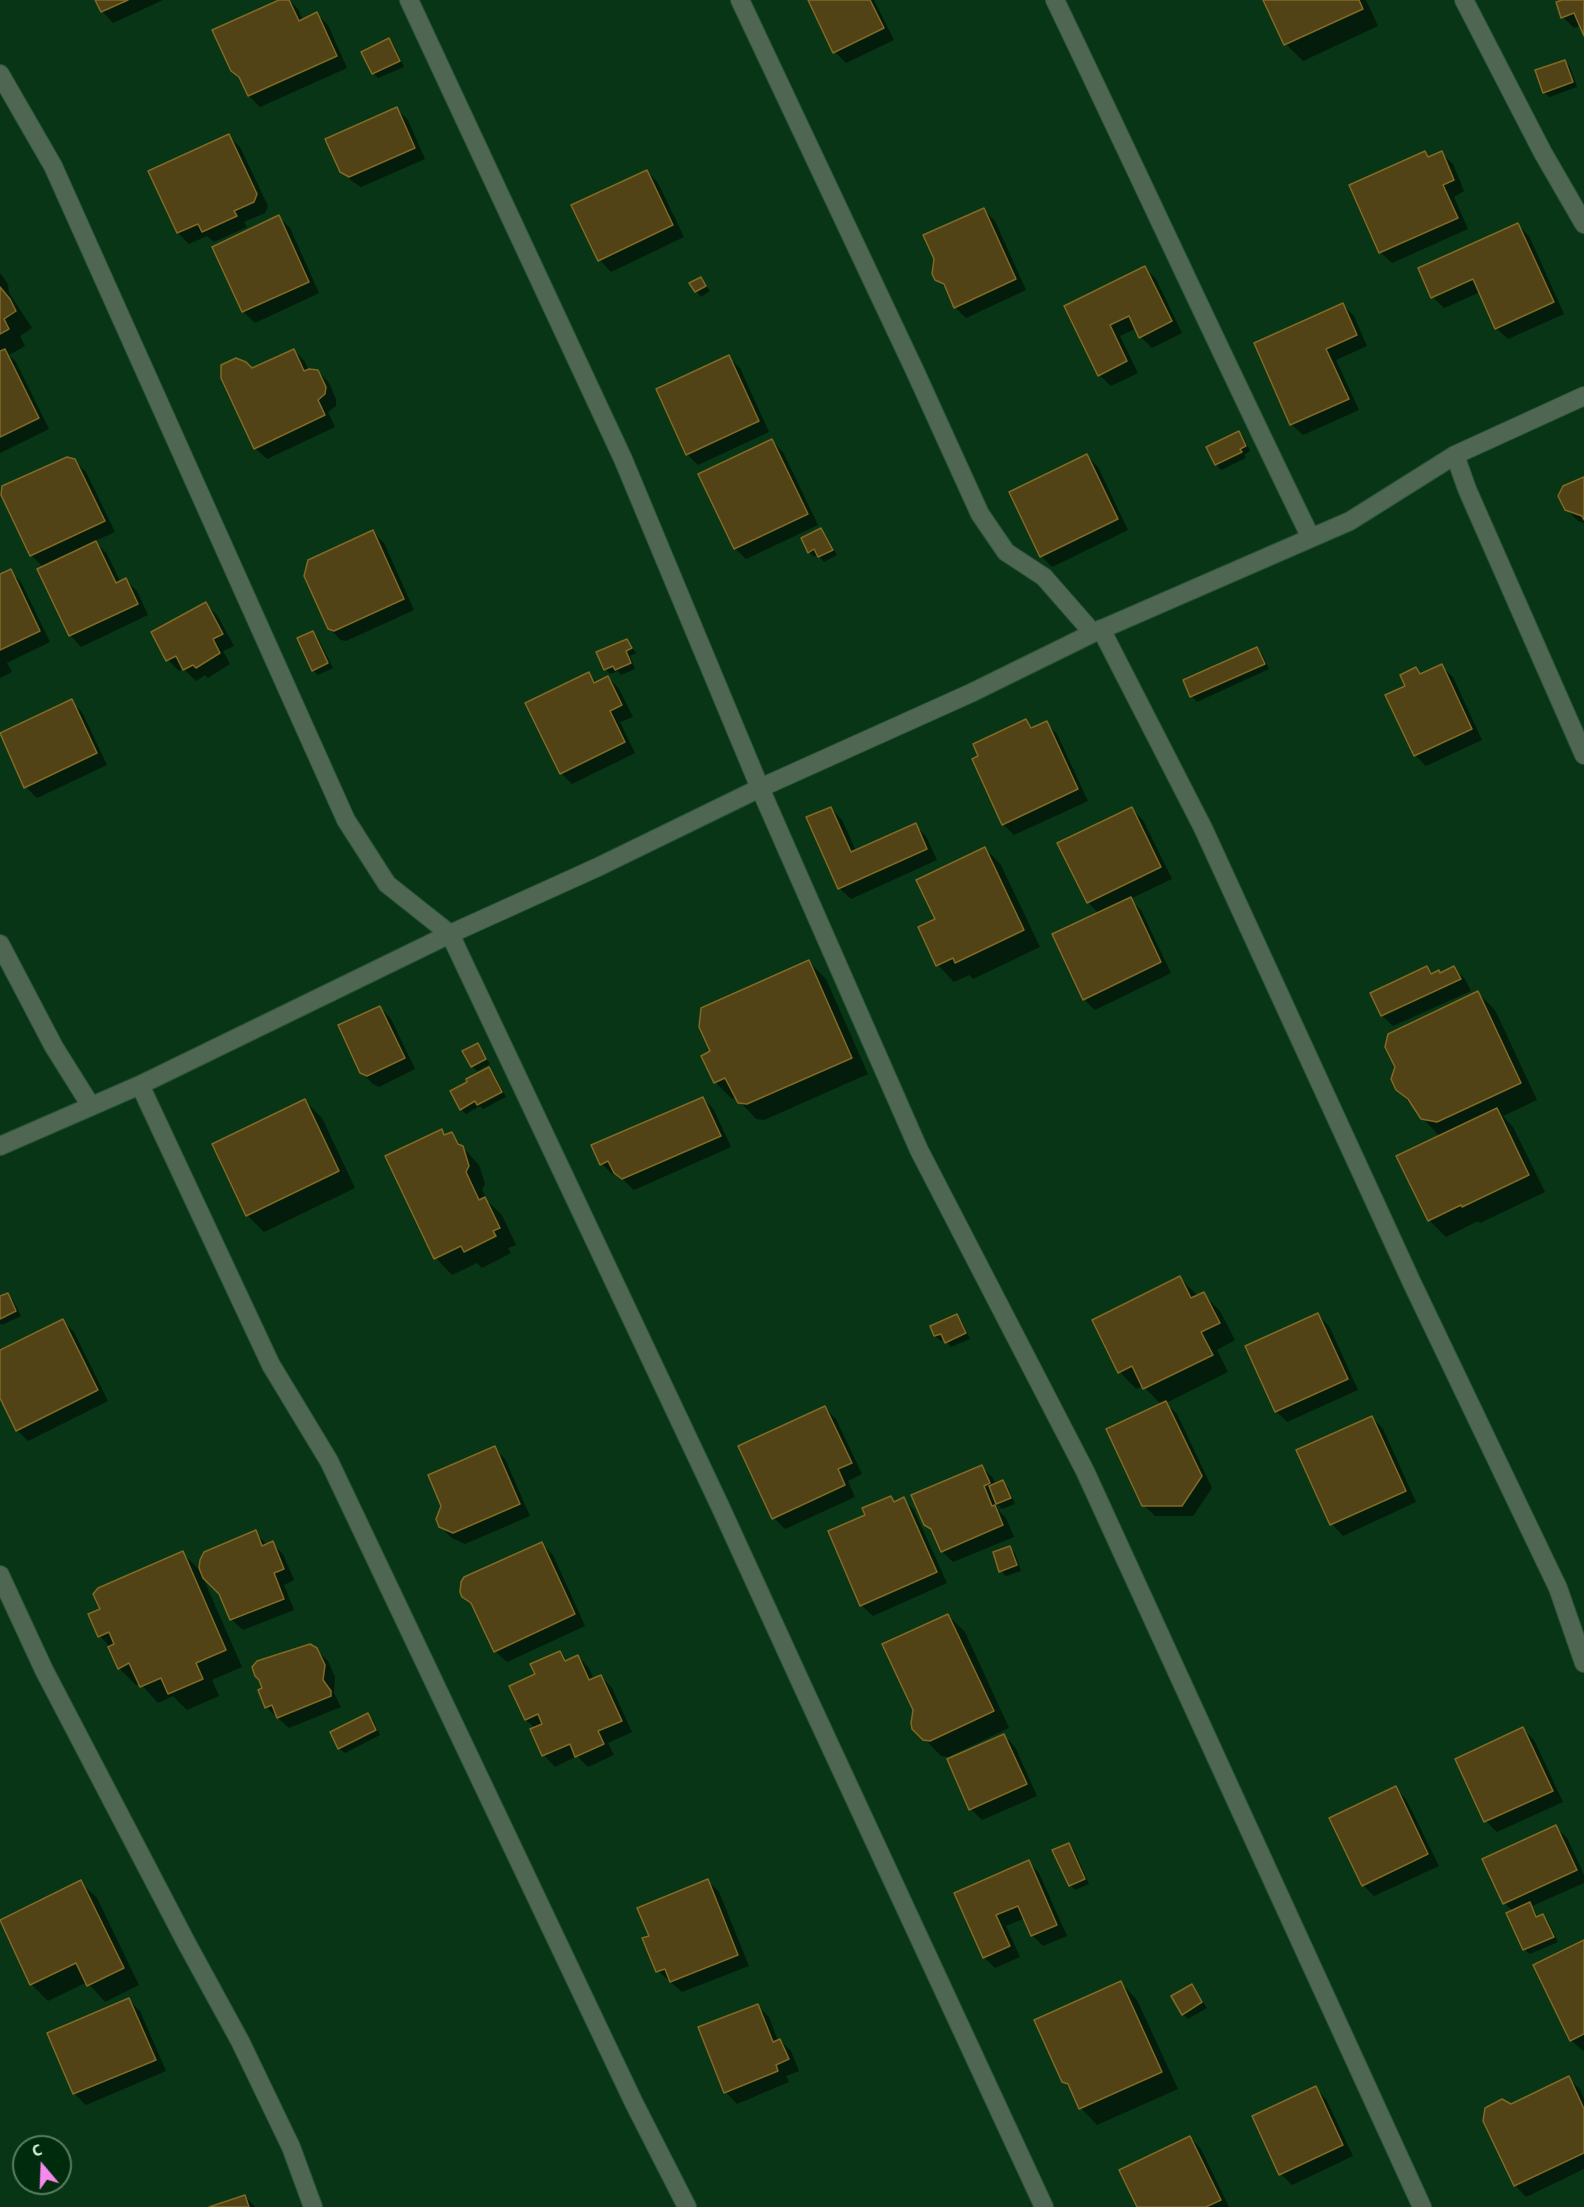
<!DOCTYPE html>
<html>
<head>
<meta charset="utf-8">
<style>
	body { margin:0 }
	#map { position:relative; width:1584px; height:2207px; overflow:hidden; background:#073516; font-family:"PT Sans",sans-serif }
	canvas { display:block }
	.north { position:absolute; left:12px; top:2135px; width:60px; height:60px; box-sizing:border-box; background:#002b0c; border:2px solid #587d61; border-radius:50%; rotate:341deg; font-size:16px; font-weight:700; line-height:24px; text-align:center; color:#dbf9e0 }
	.north::after { content:''; display:block; margin:auto; width:21px; height:27px; background:#f589ee; clip-path:polygon(50% 0,100% 100%,50% 72%,0 100%) }
</style>
</head>
<body>
<div id="map">
<canvas width="1584" height="2207"></canvas>
<div class="north">С</div>
</div>
<script>
const context = document.querySelector('canvas').getContext('2d');
context.lineJoin = 'round';
function paint(path, color) {
  context.fillStyle = color;
  context.fill(path, 'evenodd');
}
function strokePath(path, color, width, dash) {
  context.strokeStyle = color;
  context.lineWidth = width;
  context.lineCap = dash ? 'butt' : 'round';
  context.setLineDash(dash || []);
  context.stroke(path);
}
const shadow = new Path2D(`
	M97 0H163L113 23 102 11Z
	M283 0H289L298 9 303 20 317 14 328 25 347 68 260 107 249 96 242 81 232 70Z
	M809 0H874L894 40 846 63 835 52Z
	M1265 0H1366L1378 26 1303 61 1286 44Z
	M1566 0H1584V32L1581 25 1574 28 1563 17Z
	M389 40 394 45 404 67 378 78 373 73Z
	M1565 61 1570 67 1577 87 1549 97 1544 92Z
	M397 109 408 120 425 159 361 187 353 182 341 171Z
	M229 136 240 147 268 206 265 213 244 222 247 227 214 242 207 236 189 244 178 233Z
	M1425 153 1430 158 1441 153 1453 164 1464 191 1454 197 1468 229 1392 263 1380 252Z
	M647 171 658 183 684 237 611 272 600 260 573 206Z
	M984 210 995 221 1026 290 966 318 955 307 948 291 937 279Z
	M279 217 290 228 319 293 255 323 244 312 214 247Z
	M1518 225 1529 236 1564 314 1508 339 1496 328 1480 292 1444 308 1433 297Z
	M1145 268 1156 279 1182 333 1152 348 1141 337 1137 328 1120 336 1138 373 1111 386 1099 375 1066 306Z
	M0 273 8 284 9 293 32 328 20 336 25 346 9 355 16 362 49 429 0 453Z
	M700 278 710 291 701 297 696 291Z
	M1343 305 1354 316 1367 346 1336 360 1359 410 1303 435 1291 424Z
	M294 350 305 362 309 371H318L329 383 336 399V406L328 412 335 427 267 459 255 448Z
	M729 357 740 368 769 432 698 465 687 454Z
	M1239 433 1244 438 1250 451 1244 455 1246 458 1221 470 1216 464Z
	M772 441 783 452 818 525 746 559 735 548Z
	M1087 456 1098 467 1128 530 1052 567 1041 556Z
	M74 460 86 472 115 532 95 541 107 554 121 583 126 580 137 591 148 615 81 647 70 635 43 567 31 555Z
	M1584 478V523L1578 521 1566 509Z
	M821 530 826 535 837 555 824 562 818 555 814 557 809 552Z
	M373 532 384 543 414 610 346 641 341 640 329 628Z
	M10 571 21 582 50 642 7 663 12 672 0 678V576Z
	M206 604 217 615 234 646 223 651 230 664 208 678 205 675 196 681 184 669 179 671 168 660Z
	M313 632 318 638 333 668 318 675 313 670Z
	M627 640 636 653 630 656 635 669 621 675 618 671 610 674 605 669Z
	M1257 649 1262 654 1269 669 1197 702 1192 696 1185 681Z
	M1441 666 1453 677 1482 740 1426 766 1415 755 1407 687 1416 669 1422 675Z
	M589 674 597 683 608 677 619 689 633 717 620 722 635 753 572 784 561 773Z
	M71 701 82 712 107 765 37 798 26 787Z
	M1026 721 1034 729 1046 723 1057 734 1088 801 1014 835 1003 824Z
	M831 808 842 820 856 851 915 825 926 836 937 860 851 899 839 888Z
	M1132 809 1143 820 1172 879 1130 899 1141 910 1171 973 1095 1010 1084 999 1099 914 1088 902Z
	M985 848 1001 865 1040 947 973 979 969 975 954 982 938 965 937 919Z
	M809 962 826 979 868 1074 764 1120 756 1119 736 1097 732 1099 715 1082 712 1051Z
	M1426 967 1433 974 1439 972 1442 974 1454 968 1465 979 1471 991 1393 1026 1382 1015Z
	M1478 993 1495 1010 1537 1100 1503 1116 1513 1127 1545 1192 1480 1223 1478 1221 1446 1237 1429 1220 1440 1137 1397 1089Z
	M380 1007 391 1019 415 1069 379 1087 373 1084 361 1072Z
	M477 1045 490 1064 477 1071 472 1066Z
	M489 1069 494 1074 506 1097 483 1109 480 1106 466 1114 461 1109Z
	M703 1098 714 1110 731 1147 634 1190 616 1173 613 1175 602 1164 593 1146Z
	M305 1101 322 1118 355 1188 264 1232 247 1215Z
	M441 1131 447 1136 451 1134 479 1165 485 1184 482 1189 487 1201 502 1215 516 1245 508 1248 511 1253 482 1268 477 1263 452 1275 436 1258Z
	M1180 1278 1198 1296 1203 1294 1220 1311 1235 1340 1217 1350 1228 1372 1166 1403 1177 1414 1212 1488 1193 1516H1155L1144 1505 1162 1405 1143 1386 1136 1389 1120 1372 1094 1321Z
	M7 1294 13 1300 21 1316 2 1325 0 1323V1298Z
	M1318 1315 1329 1326 1358 1390 1287 1422 1276 1411Z
	M957 1316 962 1321 970 1339 951 1347 945 1339 941 1341 935 1336Z
	M63 1321 74 1332 108 1401 28 1441 17 1430 0 1395V1351Z
	M825 1408 836 1419 862 1474 848 1481 855 1497 785 1529 774 1518Z
	M1372 1417 1383 1429 1416 1502 1343 1536 1332 1524 1298 1451Z
	M494 1448 505 1459 530 1516 465 1544 452 1538 440 1526Z
	M982 1467 993 1478 996 1485 1003 1482 1008 1487 1015 1504 1002 1509 996 1503 1000 1512 1006 1518 1014 1537 953 1562 942 1551 934 1532 925 1524Z
	M891 1498 895 1503 903 1499 914 1510 947 1583 873 1616 861 1605 867 1516Z
	M255 1532 267 1545 272 1543 283 1554 294 1580 284 1585 294 1610 243 1630 231 1619 220 1593 201 1573 242 1667 212 1680 219 1696 187 1710 173 1696 158 1703 140 1683 136 1685 119 1668 110 1647 100 1636 90 1615 102 1610 182 1553 204 1574Z
	M541 1543 553 1555 585 1626 507 1662 495 1651 476 1608 463 1596Z
	M1010 1548 1015 1553 1021 1571 1006 1576 1001 1571Z
	M948 1615 965 1632 1009 1728 948 1757 941 1756 914 1728Z
	M316 1649 328 1661 335 1677 334 1693 341 1707 289 1728 266 1707Z
	M560 1652 568 1661 578 1656 589 1668 594 1680 601 1676 612 1688 632 1732 608 1743 614 1755 588 1767 577 1756 555 1767 544 1755 532 1730 535 1728 526 1720 511 1686 537 1675Z
	M367 1715 373 1720 380 1735 345 1753 339 1748Z
	M1523 1729 1534 1740 1563 1802 1497 1832 1486 1821Z
	M1004 1735 1015 1747 1037 1796 982 1820 971 1809Z
	M1395 1788 1406 1799 1439 1866 1374 1896 1363 1885Z
	M1556 1827 1567 1838 1584 1875V1883L1532 1906 1538 1917 1543 1915 1548 1921 1558 1942 1530 1954 1524 1949 1513 1911 1504 1903Z
	M1069 1844 1074 1850 1089 1884 1075 1890 1070 1885Z
	M1028 1862 1039 1873 1067 1936 1043 1946 1032 1935 1025 1918 1006 1926 1020 1957 995 1968 984 1957 956 1894Z
	M708 1881 719 1892 749 1966 682 1992 658 1971 644 1939 651 1937Z
	M80 1882 97 1898 139 1985 105 2002 87 1982 48 2001 31 1984 1 1921Z
	M1584 1941V2050L1583 2051 1571 2040Z
	M1121 1983 1137 2000 1178 2089 1097 2125 1081 2108 1073 2092 1063 2081Z
	M1192 1986 1207 2008 1188 2019 1183 2014Z
	M129 2000 140 2011 166 2071 86 2105 75 2094 49 2034Z
	M757 2005 769 2017 778 2041 780 2040 791 2051 799 2071 786 2076 789 2082 737 2104 726 2092Z
	M1568 2078 1580 2089 1584 2099V2169L1526 2197 1515 2185 1511 2105Z
	M1315 2088 1326 2099 1353 2156 1292 2185 1281 2174Z
	M1190 2137 1201 2149 1229 2207H1138Z
	M245 2196 255 2207H214Z`);
const building = new Path2D(`
	M95 0H128L101 12Z
	M279 0H289L299 21 317 12 337 56 248 96 239 77 231 71 212 30Z
	M808 0H870L884 28 833 53Z
	M1263 0H1359L1363 9 1284 45Z
	M1562 0H1584V36L1574 13 1561 18 1556 2Z
	M389 38 400 61 372 74 361 52Z
	M1565 60 1573 82 1543 93 1535 70Z
	M397 107 415 148 349 177 340 172 325 139Z
	M229 134 257 194 254 202 234 211 237 216 202 232 198 224 177 233 148 171Z
	M1425 151 1428 157 1442 151 1454 180 1443 185 1458 218 1379 253 1349 185Z
	M647 170 673 225 598 261 571 205Z
	M984 208 1016 279 954 308 944 284 935 280 932 274 934 259 923 235Z
	M279 215 309 282 242 312 212 247Z
	M1518 223 1554 302 1495 329 1473 279 1431 298 1418 268Z
	M1145 266 1172 321 1139 338 1129 316 1110 325 1127 361 1098 376 1064 306Z
	M701 277 706 286 695 292 689 283Z
	M0 287 10 299 16 311 4 319 9 329 0 334Z
	M1343 303 1357 335 1326 349 1349 399 1290 425 1254 343Z
	M5 349 39 418 0 437V351Z
	M294 349 304 371 309 369 318 370 326 387 325 394 318 400 325 415 254 449 221 378V365L236 358 246 362 252 368Z
	M729 355 759 421 686 455 656 389Z
	M1239 431 1246 446 1240 449 1242 452 1215 465 1206 447Z
	M772 439 808 514 734 549 698 474Z
	M1087 454 1118 519 1040 557 1009 492Z
	M67 457 75 459 105 521 30 556 1 495 2 486Z
	M1584 477V520L1582 516 1565 510 1558 496 1563 486Z
	M821 528 833 550 818 557 814 549 808 553 801 538Z
	M373 530 404 599 334 631 328 629 304 576 308 560Z
	M96 541 116 583 126 578 138 604 69 636 37 569Z
	M11 569 40 631 0 650V574Z
	M206 602 223 634 213 639 220 653 196 668 193 665 183 670 176 656 166 661 151 632Z
	M313 631 328 663 312 671 297 638Z
	M627 639 632 648 626 651 631 663 615 670 613 666 604 670 596 652Z
	M1257 647 1265 664 1190 697 1183 680Z
	M1442 664 1472 729 1414 756 1385 695 1405 686 1400 675 1416 667 1420 674Z
	M589 672 594 683 608 676 622 705 610 711 625 742 560 774 525 703Z
	M72 699 97 753 24 788 0 733Z
	M1026 719 1031 728 1047 721 1078 789 1002 825 972 759 978 756 973 744Z
	M831 807 851 852 916 823 927 849 838 889 806 817Z
	M1132 807 1161 867 1087 903 1057 843Z
	M985 847 1024 930 955 963 953 958 936 966 918 927 935 919 916 880Z
	M1131 897 1161 962 1083 1000 1052 934Z
	M809 960 852 1058 747 1104 738 1103 725 1078 714 1083 701 1056 710 1051 699 1027 701 1008Z
	M1427 966 1431 974 1439 970 1440 973 1454 966 1461 979 1381 1016 1370 993Z
	M1478 991 1521 1083 1437 1122 1421 1119 1408 1099 1396 1090 1391 1079 1395 1067 1385 1047 1388 1034Z
	M380 1006 405 1058 367 1076 360 1073 338 1025Z
	M478 1043 486 1059 471 1067 462 1051Z
	M489 1067 502 1092 477 1105 475 1101 460 1110 450 1091 467 1082 466 1079Z
	M703 1097 721 1136 622 1179 614 1173 608 1161 600 1165 591 1145Z
	M305 1099 339 1171 246 1216 212 1144Z
	M1497 1108 1529 1175 1462 1207 1461 1205 1428 1221 1396 1156Z
	M442 1129 444 1135 452 1132 458 1144 463 1146 469 1166 466 1172 479 1200 485 1197 500 1228 493 1231 496 1236 464 1252 461 1246 434 1259 385 1156Z
	M1180 1276 1191 1298 1204 1292 1220 1323 1201 1332 1213 1355 1143 1389 1132 1366 1118 1373 1092 1320Z
	M8 1293 16 1311 0 1319V1296Z
	M1318 1313 1348 1379 1275 1412 1245 1346Z
	M957 1314 966 1333 945 1343 941 1334 934 1336 930 1326Z
	M63 1319 98 1390 16 1431 0 1398V1350Z
	M1166 1401 1202 1476 1182 1506H1142L1106 1429Z
	M825 1406 852 1463 838 1469 845 1485 772 1519 738 1446Z
	M1372 1416 1406 1491 1330 1525 1296 1450Z
	M495 1446 520 1504 453 1533 439 1527 436 1519 441 1506 428 1475Z
	M982 1465 990 1483 984 1486 992 1506 995 1505 1003 1525 941 1552 931 1529 924 1525 911 1495Z
	M1003 1480 1011 1498 996 1504 989 1486Z
	M891 1496 894 1502 904 1497 937 1572 860 1606 828 1531 865 1515 862 1508Z
	M256 1530 262 1546 273 1541 284 1569 274 1573 284 1599 230 1620 219 1594 203 1578 199 1568 200 1560 204 1552Z
	M542 1542 575 1614 494 1652 471 1603 462 1597 460 1592 461 1582 464 1577Z
	M1010 1546 1017 1565 999 1572 993 1552Z
	M183 1551 226 1650 196 1663 203 1679 168 1694 161 1678 140 1687 129 1663 118 1669 108 1647 114 1644 109 1632 98 1637 88 1614 100 1609 93 1594 98 1588Z
	M948 1614 994 1711 930 1741 923 1740 912 1729 911 1723 913 1710 882 1644Z
	M310 1644 317 1648 325 1665 323 1680 331 1691V1696L277 1718 272 1705 265 1708 258 1690 262 1688 259 1680 255 1676 252 1667 257 1661Z
	M560 1651 565 1661 578 1655 589 1680 601 1675 622 1721 598 1731 604 1744 575 1757 570 1744 542 1756 530 1729 542 1724 538 1714 525 1720 509 1686 535 1674 530 1664Z
	M368 1713 376 1730 338 1749 330 1732Z
	M1523 1727 1553 1791 1484 1822 1455 1759Z
	M1004 1734 1027 1784 969 1810 947 1759Z
	M1396 1786 1428 1854 1362 1886 1329 1818Z
	M1556 1825 1577 1870 1503 1904 1482 1859Z
	M1069 1843 1085 1879 1069 1886 1052 1850Z
	M1029 1860 1057 1925 1031 1936 1018 1906 996 1915 1010 1946 983 1958 954 1893Z
	M708 1879 738 1955 670 1982 665 1969 656 1972 642 1938 649 1936 637 1908Z
	M81 1880 124 1968 87 1986 76 1963 30 1985 0 1920Z
	M1530 1902 1536 1917 1543 1914 1554 1937 1523 1950 1506 1913Z
	M1584 1940V2034L1570 2041 1533 1965Z
	M1121 1981 1162 2072 1079 2109 1068 2084 1062 2082 1034 2020Z
	M1192 1984 1202 2002 1182 2015 1171 1996Z
	M129 1998 156 2060 73 2094 47 2033Z
	M758 2004 773 2042 780 2039 789 2059 776 2065 778 2071 724 2093 698 2027Z
	M1569 2076 1584 2109V2153L1514 2186 1483 2121 1485 2108 1502 2099 1511 2104Z
	M1316 2086 1343 2145 1279 2175 1252 2116Z
	M1190 2136 1221 2200 1206 2207H1137L1119 2170Z
	M245 2195 249 2207H209Z`);
const minor = new Path2D(`
	M409 0 623 459 760 788 919 1150 1085 1471 1422 2207
	M740 0 915 371 980 514 1006 552 1044 577 1093 633
	M1055 0C1141 179 1224 360 1311 538
	M1464 0 1543 153 1584 224
	M0 74 53 166 346 820 387 884 450 934 720 1506 807 1696 1044 2207
	M1455 455 1467 489 1584 755
	M1101 629 1203 828 1412 1283 1558 1588 1584 1663
	M0 944 54 1047 91 1106
	M140 1085 271 1365 329 1461 634 2103 687 2207
	M0 1146 140 1085 450 934 598 867 760 788 971 693 1093 633 1350 521 1455 455 1584 396
	M0 1575 44 1670 187 1944 240 2041 291 2147 313 2207`);
paint(shadow, '#0007');
paint(building, '#524317');
strokePath(building, '#826a24', 1.5);
strokePath(minor, '#295436', 20);
strokePath(minor, '#4e6652', 18);
</script>
</body>
</html>
